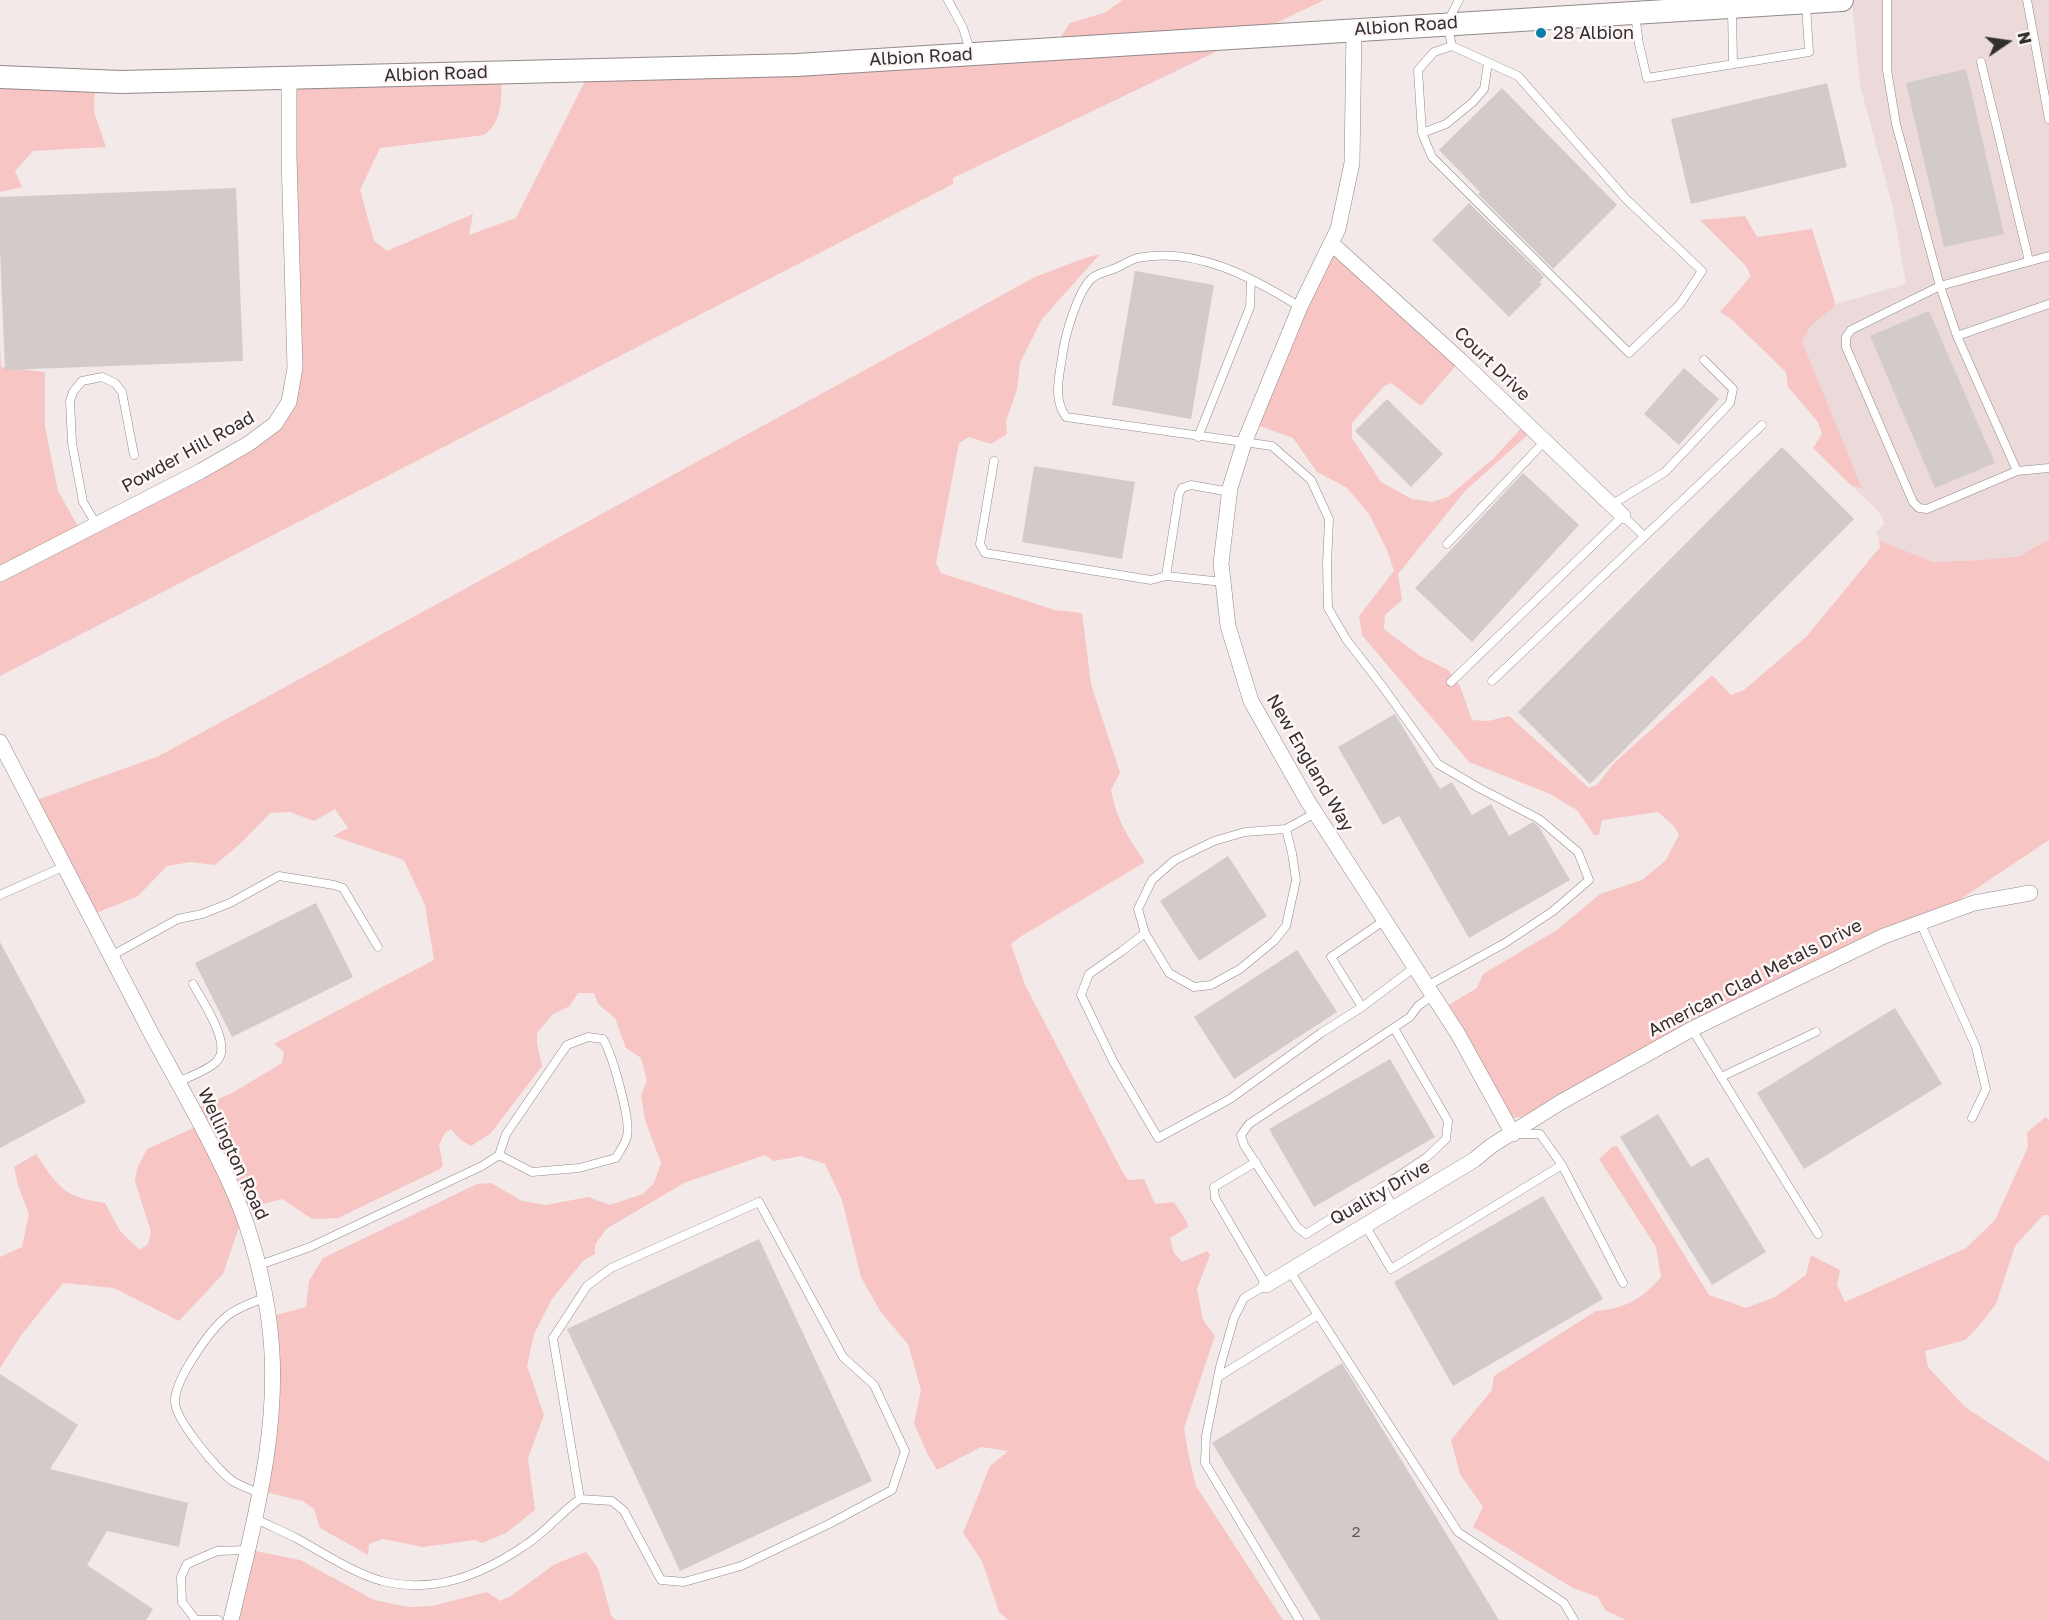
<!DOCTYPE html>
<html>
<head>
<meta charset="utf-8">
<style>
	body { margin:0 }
	#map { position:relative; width:2049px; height:1620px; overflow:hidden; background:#f3e9e9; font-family:"Golos Text",sans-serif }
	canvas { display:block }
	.north { position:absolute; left:1977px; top:12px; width:60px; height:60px; -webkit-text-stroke:4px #fff7f7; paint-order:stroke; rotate:77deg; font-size:16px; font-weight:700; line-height:24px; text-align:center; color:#332f2f }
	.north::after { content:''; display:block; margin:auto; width:21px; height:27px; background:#332f2f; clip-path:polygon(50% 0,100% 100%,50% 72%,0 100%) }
</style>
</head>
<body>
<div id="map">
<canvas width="2049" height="1620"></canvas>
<div class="north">N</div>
</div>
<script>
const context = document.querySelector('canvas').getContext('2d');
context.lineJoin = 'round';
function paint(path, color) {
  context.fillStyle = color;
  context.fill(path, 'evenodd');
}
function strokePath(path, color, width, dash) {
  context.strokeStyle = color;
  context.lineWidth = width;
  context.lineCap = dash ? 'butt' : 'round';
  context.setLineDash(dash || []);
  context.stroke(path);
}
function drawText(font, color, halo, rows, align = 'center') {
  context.font = font + ' "Golos Text",sans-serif';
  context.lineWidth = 5;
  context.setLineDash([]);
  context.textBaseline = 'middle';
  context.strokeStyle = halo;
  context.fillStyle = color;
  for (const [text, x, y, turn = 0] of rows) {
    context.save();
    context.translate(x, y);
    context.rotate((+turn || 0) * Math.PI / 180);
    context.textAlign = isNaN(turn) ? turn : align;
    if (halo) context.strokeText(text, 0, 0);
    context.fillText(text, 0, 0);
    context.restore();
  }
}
const built = new Path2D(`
	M1855 0H2049V539L2020 556 1981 560 1933 562 1879 540 1876 533 1884 524 1880 513 1851 485 1861 489 1802 341 1811 326 1834 307V299L1836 304 1906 284 1893 208 1860 85 1852 2Z`);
const green = new Path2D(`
	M1123 0H1324L953 178V184L0 676V344L1 367 45 372V427L58 491 81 532 253 440 292 395 291 86 502 77C501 98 503 122 484 135L380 148 360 190 374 241 387 251 473 214 469 235 516 218 586 79 1053 49 1070 23 1104 13Z
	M0 76 95 81 94 112 106 147 33 151 15 171 22 187 0 192Z
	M1745 216 1757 237 1812 229 1834 299V307L1811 326 1802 341 1862 489 1851 485 1813 448 1822 434 1818 422 1788 387 1786 372 1730 318 1720 312 1751 276 1746 266 1700 220Z
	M1332 244 1458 363 1421 406 1391 383 1384 386 1352 423V438L1381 482 1412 499 1432 502 1448 497 1494 458 1525 424 1533 430 1465 491 1398 574 1402 600 1385 615 1384 629 1420 656 1448 670 1460 686 1472 720 1488 721 1509 716 1589 788 1598 784 1613 764 1711 676H1713L1731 695 1744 690 1807 636 1880 547 1879 540 1933 562 1981 560 2020 556 2049 539V840L1947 908 1880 936 1521 1117 1505 1118 1442 1009 1477 988 1483 974 1557 930 1600 894 1642 880 1666 860 1679 835 1675 827 1658 812 1602 820 1599 835H1594L1577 810 1548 793 1469 762 1362 635 1359 616 1394 571 1387 550 1369 514 1346 487 1317 472 1293 438 1249 422Z
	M1100 254 1042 319 1020 363 1017 389 1006 421 1007 434 991 444 969 437 959 443 936 563 941 573 1055 610 1082 613 1091 684 1120 773 1111 790C1117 821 1128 837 1145 862L1020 937 1011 944 1025 985 1122 1171 1128 1180 1144 1179 1155 1204 1174 1202 1187 1222 1188 1227 1170 1238 1174 1253 1182 1262 1207 1251 1210 1255 1197 1289 1203 1320 1215 1336 1184 1428 1188 1453 1196 1486 1283 1620H1008L999 1612 982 1561 963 1533 990 1466 1008 1451 981 1447 937 1470 927 1453 914 1423 921 1390 908 1344 880 1311 861 1277 842 1200 825 1164 801 1156 774 1161 765 1155 684 1183 606 1229 595 1245V1254L584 1260 552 1299 534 1334 527 1366 544 1415 528 1458 535 1510 506 1533 482 1543 475 1540 423 1547 383 1539 369 1544 368 1555 320 1528 314 1509 303 1501 261 1491 272 1316 306 1307 309 1281 323 1258 477 1184 491 1183 522 1201 546 1205 588 1197 610 1205 643 1194 654 1183 661 1163 645 1120 641 1095 647 1081 641 1058 626 1048 615 1018 598 1004 594 993H578L570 1006 553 1014 537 1033V1044L542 1066 491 1133 471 1146 461 1140 451 1129 445 1133 439 1145 443 1165 440 1169 338 1218 312 1219 282 1199 245 1209 223 1274 179 1321 114 1288 63 1283 22 1334 0 1368V1257L22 1247 29 1214 18 1185 14 1167 36 1154C59 1188 63 1197 105 1203L120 1231 140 1250 148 1244 151 1232 135 1181 137 1169 147 1149 200 1125 195 1109 234 1092 282 1063 284 1052 274 1044 434 960 425 905 404 860 333 836 348 828 335 809 314 821 290 812 270 813 241 843 215 865 191 862 167 866 138 896 94 914 34 801 159 756 1035 277 1085 258Z
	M2046 1117 2049 1120V1215H2043L2015 1246 1996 1304 1978 1327 1965 1340 1925 1351 1928 1367 1965 1407 2049 1462V1620H1626L1605 1610 1598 1597 1573 1588 1473 1527 1483 1507 1460 1474 1451 1440 1492 1390 1494 1376 1596 1311C1624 1309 1644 1298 1661 1277L1656 1247 1599 1159 1612 1147 1617 1146 1709 1295 1746 1308 1775 1297 1806 1275 1811 1255 1840 1270 1837 1285 1845 1302 1966 1248 1995 1220 2028 1147 2027 1132Z
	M250 1550 300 1560 374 1600 408 1607 432 1606 487 1592 500 1601 511 1596 555 1564 586 1552 598 1568 611 1615 615 1620H231Z`);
const building = new Path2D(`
	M1966 69 2004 234 1944 247 1906 83Z
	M1827 83 1847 167 1691 204 1671 119Z
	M1502 88 1617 205 1553 269 1478 194 1480 192 1439 150Z
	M236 188 243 361 5 370 0 249V197Z
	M1469 203 1544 277 1539 282 1542 284 1509 317 1432 240Z
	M1135 271 1214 285 1191 419 1112 405Z
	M1929 311 1995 463 1935 488 1870 336Z
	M1684 368 1719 399 1679 445 1644 414Z
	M1387 399 1443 454 1411 487 1355 431Z
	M1782 447 1854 519 1590 784 1518 712Z
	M1034 466 1135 482 1122 559 1022 542Z
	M1523 473 1579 525 1472 642 1415 588Z
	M1395 714 1440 789 1452 782 1472 815 1491 804 1509 836 1533 822 1536 824 1539 827 1570 880 1469 938 1399 816 1383 825 1338 747Z
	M1228 856 1267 916 1199 961 1160 901Z
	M316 903 353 977 232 1037 195 963Z
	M0 942 86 1102 0 1148Z
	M1297 950 1337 1012 1234 1079 1194 1017Z
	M1895 1008 1942 1084 1804 1169 1757 1093Z
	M1390 1059 1435 1137 1314 1207 1269 1129Z
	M1658 1114 1691 1167 1708 1157 1766 1252 1712 1285 1620 1137Z
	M1543 1196 1603 1299 1453 1386 1394 1282Z
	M759 1239 872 1481 680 1571 567 1329Z
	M1342 1363 1499 1620H1321L1212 1443Z
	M0 1374 78 1425 50 1469 188 1503 179 1547 107 1531 87 1565 153 1609 146 1620H0Z`);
const lane = new Path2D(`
	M948 0 963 28 970 50
	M1887 0V70L1896 124 1940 286 2049 256
	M2027 0 2049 119
	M1732 9 1733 64
	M1635 14 1639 44 1647 78 1809 52 1806 5
	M1452 46 1434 52 1418 70 1422 133 1446 124 1473 102 1484 89 1488 63
	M1981 62 2029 261
	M1422 133 1432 157 1629 353 1680 304 1702 271 1626 199 1518 76 1452 46 1447 23 1459 0
	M1940 286 1957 336 2017 471 1927 509 1919 508 1913 502 1846 347V337L1851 330Z
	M1300 307C1252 277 1195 246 1137 258 1130 260 1123 265 1116 268 1109 271 1097 273 1091 279 1078 292 1066 332 1063 351 1060 374 1052 398 1066 417L1272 446 1311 480 1329 519 1327 564 1328 608 1346 639 1383 687 1438 764 1479 788 1539 819 1578 852 1589 880 1553 911 1505 943 1427 986
	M1957 336 2049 304
	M1198 437 1250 307 1251 280
	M994 461 980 544 985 553 1151 580 1166 576 1223 582
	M2017 471 2049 468
	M1611 505 1665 472 1730 403 1733 389 1704 360
	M96 524 83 502 72 443 70 401 73 392 82 381 102 377 115 383 122 392 134 455
	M1447 544 1544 442
	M1166 576 1179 494 1182 488 1191 485 1230 492
	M1492 681 1762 425
	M1451 682 1623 516 1644 536
	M1286 829 1292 853 1296 880 1286 926 1274 941 1240 969 1211 985 1194 987 1169 973 1145 933 1138 909 1152 880 1175 860 1214 841 1245 832 1286 829 1315 813
	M0 895 65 866
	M1385 920 1331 957 1362 1007 1415 967
	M1920 922 1976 1047 1986 1089 1972 1118
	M1145 933 1122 951 1089 974 1081 995 1113 1061 1158 1138 1230 1099 1321 1033 1362 1007
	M111 956 178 919 202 914 230 903 279 876 334 885 343 888 378 947
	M1692 1029 1721 1077 1816 1032
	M1721 1077 1818 1234
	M178 1082C189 1077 208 1070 216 1062 234 1046 202 1001 193 984
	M1514 1134H1540L1562 1165 1623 1283
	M1256 1162 1214 1187 1215 1198 1266 1285 1244 1298 1234 1318 1220 1367 1206 1436 1205 1463 1299 1620
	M1382 1187 1427 1157 1446 1139 1448 1121 1394 1028
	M1393 1207 1382 1187 1306 1234 1297 1227 1244 1145 1241 1135 1249 1124 1410 1017 1418 1006 1433 995
	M1365 1225 1391 1269 1562 1165
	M257 1266 310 1247 482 1166 499 1155 506 1134 567 1045 588 1037 603 1039C612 1054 631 1119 627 1136 626 1143 619 1152 616 1158L579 1168 532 1172 499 1155
	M1289 1270 1458 1532 1564 1603 1574 1620
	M1218 1377 1318 1315
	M260 1493C251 1490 242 1486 234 1482 219 1472 174 1419 175 1401 175 1379 210 1330 227 1316 238 1307 251 1303 264 1298
	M254 1518C268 1525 282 1531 296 1538 322 1552 353 1573 382 1581 435 1594 481 1575 524 1546 545 1533 560 1513 580 1499L612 1501 624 1511 661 1580 684 1582 741 1566 829 1524 892 1490 905 1451 874 1385 843 1357 759 1202 611 1268 587 1286 553 1338 580 1499
	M195 1619 182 1602 181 1577 187 1564 217 1551 247 1550
	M194 1620H218`);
const street = new Path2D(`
	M1354 30 1352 163 1338 229 1300 307 1244 443 1230 488 1221 563 1228 626 1251 701 1307 800 1458 1034 1513 1134
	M1331 243 1460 360 1623 516
	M0 574 201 471 248 444 275 424 289 402 295 368 289 156V78
	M0 742C50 839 101 936 151 1033 180 1087 212 1141 236 1197 251 1232 264 1282 269 1321 283 1422 254 1523 231 1620
	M1266 1285 1474 1160 1491 1146 1561 1102 1692 1029 1884 936 1974 903 2030 893`);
const secondary = new Path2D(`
	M0 77 121 82 797 65 1842 0`);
const markers = [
	[1541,33,6,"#087fa6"]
];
const numberNames = [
	["2",1356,1532]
];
const streetNames = [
	["Albion Road",1406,26,-4],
	["Albion Road",921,57,-3],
	["Albion Road",436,74,-2],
	["Court Drive",1492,364,44],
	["Powder Hill Road",188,452,-29],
	["New England Way",1310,763,60],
	["American Clad Metals Drive",1755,978,-27],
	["Wellington Road",233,1154,65],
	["Quality Drive",1380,1193,-30]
];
const poiNames = [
	["28 Albion",1553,33]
];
paint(built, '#ecdada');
paint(green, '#f7c5c4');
paint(building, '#d3caca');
strokePath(lane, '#928989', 9);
strokePath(street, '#928989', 16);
strokePath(secondary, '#928989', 24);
strokePath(lane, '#fff', 8);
strokePath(street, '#fff', 15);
strokePath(secondary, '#fff', 22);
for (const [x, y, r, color] of markers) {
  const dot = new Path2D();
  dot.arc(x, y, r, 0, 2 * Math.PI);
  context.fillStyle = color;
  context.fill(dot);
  strokePath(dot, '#fff7f7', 2);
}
drawText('15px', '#5b5656', null, numberNames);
drawText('18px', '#332f2f', '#fff7f7', streetNames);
drawText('18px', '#332f2f', '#fff7f7', poiNames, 'left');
</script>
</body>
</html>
